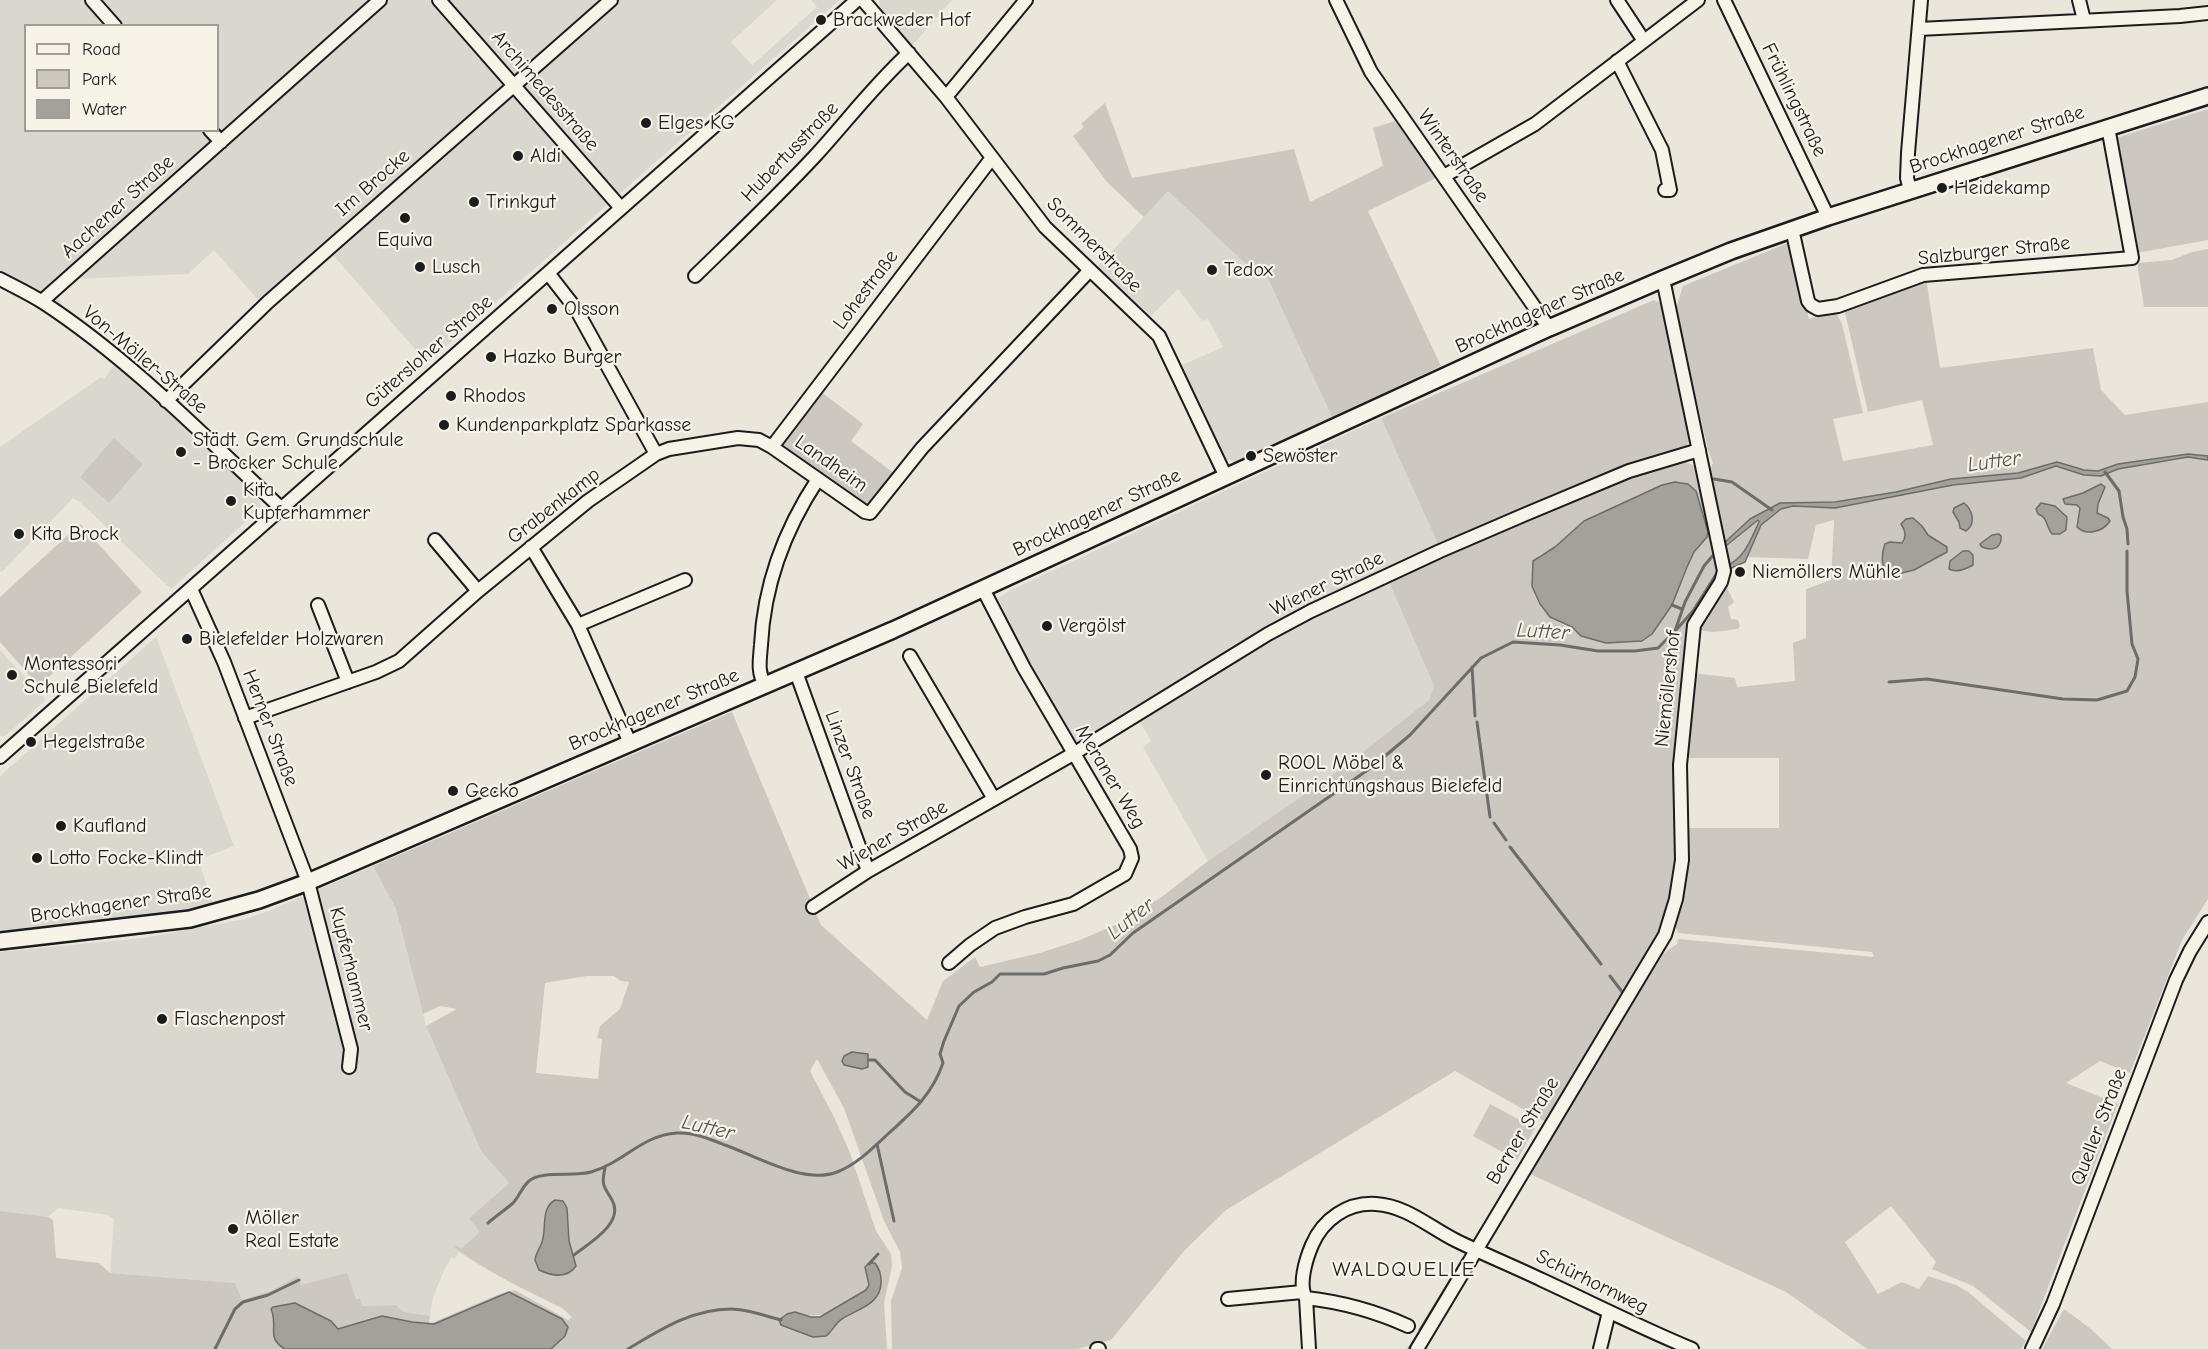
<!DOCTYPE html>
<html>
<head>
<meta charset="utf-8">
<style>
	body { margin:0 }
	#map { position:relative; width:2208px; height:1349px; overflow:hidden; background:#eae6dc; font-family:"Comic Neue",sans-serif }
	canvas { display:block }
	.legend { position:absolute; left:24px; top:24px; width:195px; height:108px; box-sizing:border-box; background:#f7f3e8; border:2px solid #9f9d96; margin:0; padding:8px 10px; list-style:none; font-size:18px; color:#1c1c1c }
	.legend li { display:flex; align-items:center; gap:12px; height:30px }
	.legend b { width:30px; border:2px solid #9f9d96 }
</style>
</head>
<body>
<div id="map">
<canvas width="2208" height="1349"></canvas>
<ul class="legend">
<li><b style="height:8px;background:#f7f3e8"></b>Road</li>
<li><b style="height:16px;background:#ccc8c0"></b>Park</li>
<li><b style="height:16px;background:#a3a19a"></b>Water</li>
</ul>
</div>
<script>
const context = document.querySelector('canvas').getContext('2d');
context.lineJoin = 'round';
function paint(path, color) {
  context.fillStyle = color;
  context.fill(path, 'evenodd');
}
function strokePath(path, color, width, dash) {
  context.strokeStyle = color;
  context.lineWidth = width;
  context.lineCap = dash ? 'butt' : 'round';
  context.setLineDash(dash || []);
  context.stroke(path);
}
function drawText(font, color, halo, rows, align = 'center') {
  context.font = font + ' "Comic Neue",sans-serif';
  context.lineWidth = 4.5;
  context.setLineDash([]);
  context.textBaseline = 'middle';
  context.strokeStyle = halo;
  context.fillStyle = color;
  for (const [text, x, y, turn = 0] of rows) {
    context.save();
    context.translate(x, y);
    context.rotate((+turn || 0) * Math.PI / 180);
    context.textAlign = isNaN(turn) ? turn : align;
    if (halo) context.strokeText(text, 0, 0);
    context.fillText(text, 0, 0);
    context.restore();
  }
}
const built = new Path2D(`
	M0 0H777L731 42 752 65 817 7 811 0H840L427 363 334 256 268 311 214 250 188 274 75 279 59 293V298L63 307 0 271ZM26 26H218V130H26Z
	M880 0H952L911 47 883 15 884 13 879 4Z
	M1168 191 1258 274 1265 271 1332 417 1236 462 1226 459 1182 365 1223 347 1208 319 1202 321 1178 289 1151 316 1097 267Z
	M114 365 157 402 258 497 261 508 171 589 80 502 73 498 2 572 0 571V447L101 377 104 379Z
	M1381 418 1438 544 1310 606 1082 742 1076 740 1024 654 998 598 1013 589Z
	M1388 580 1434 686 1429 700 1341 769 1208 861 1143 747 1151 741 1139 720 1269 638Z
	M156 637 234 846 198 860 213 903 183 910 135 917 0 931V776Z
	M0 650 46 700 5 736H0Z
	M373 866 396 909 426 1026 481 1151 509 1183 469 1218 481 1232 461 1250 454 1249 459 1252 455 1259 452 1257 446 1266 433 1297 430 1316 404 1312 396 1305 362 1306 331 1278 301 1285 299 1277 270 1291 242 1301 235 1283 110 1273 114 1219 108 1215 58 1208 48 1217 0 1211V952L143 938 245 919 271 910Z`);
const green = new Path2D(`
	M1105 103 1132 178 1294 149 1310 202 1383 166 1373 128 1395 121 1436 178 1368 211 1441 366 1332 417 1265 272 1258 275 1168 191 1144 217 1107 182 1073 136 1084 127 1081 124Z
	M2208 109V240L2136 253 2116 138Z
	M1790 242 1809 319 1835 311 1842 324 1863 413 1833 419 1843 461 1933 445 1922 400 1868 412 1844 308 1926 278 1940 368 2093 348 2101 390 2125 415 2208 402V456L2188 454 2118 464 2098 471 2084 470 2057 462 2018 473 1951 479 1896 492 1835 502 1780 503 1750 519 1722 545 1709 473 1713 463 1708 450 1676 308 1683 286Z
	M2208 249V307H2144L2137 263 2172 260 2192 252Z
	M1654 300 1662 304 1664 312 1689 431V442L1684 448 1630 464 1438 544 1381 418Z
	M820 391 863 424 851 441 895 474 875 502 865 505 781 444Z
	M114 438 143 464 109 503 80 477Z
	M2188 457 2208 460V899L2182 940 2130 1073 2100 1061 2066 1083 2118 1104 2031 1332 1973 1286 1932 1269 1936 1262 1891 1206 1845 1242 1878 1294 1902 1282 1919 1289 1928 1276 1956 1285 1968 1292 2026 1341 2021 1349H1867L1786 1292 1528 1173 1664 953 1677 944 1678 939 1874 957 1872 952 1678 933 1675 925 1685 878 1686 828H1779V758H1684L1693 673 1735 678 1737 687 1795 681 1793 643 1806 638V589L1831 580 1834 520 1816 525 1808 559 1748 557 1760 525 1781 509 1793 506 1835 508 1953 485 2041 472 2056 466 2084 475 2101 476 2118 469ZM1922 526 1928 535 1947 547 1932 560 1914 570H1884L1883 550 1890 542 1902 543 1905 540V529Z
	M1682 461 1691 464 1699 471 1720 574 1691 621 1675 765 1676 860 1669 898 1658 939 1546 1122 1455 1071 1226 1210 1184 1251 1111 1340 1077 1349H892L891 1301 902 1268 900 1252 884 1221 844 1108 817 1059 810 1071 835 1119 850 1153 876 1231 891 1254 892 1266 884 1303 887 1349H0V1211L48 1217 53 1220 56 1258 99 1263 110 1273 235 1283 242 1300 270 1291 298 1276 301 1285 347 1273 356 1299H360L362 1306 396 1305 404 1312 430 1316 429 1323 434 1322 497 1295 515 1290 568 1320 572 1317 562 1308C525 1290 486 1271 454 1248L457 1246 461 1249 480 1232 469 1218 509 1183 481 1151 426 1026 457 1009 440 1006 423 1014 396 909 373 866 732 712 821 925 927 1020 943 981 975 957 980 967 1040 953 1080 940 1120 923 1163 896 1208 861 1341 769 1429 700 1434 686 1388 580 1631 475ZM1696 491 1708 532 1707 537 1694 552 1687 567 1672 605 1652 634 1581 636C1571 627 1559 624 1549 616 1529 597 1533 579 1539 555L1555 547 1584 521ZM587 976H614L621 981 629 982 620 1009 600 1026 597 1038 602 1039 598 1079 536 1073 545 983ZM869 1263 877 1296C873 1301 868 1306 862 1309 850 1317 838 1318 832 1332L813 1337 781 1325 779 1320 795 1312C825 1323 842 1305 867 1290L869 1286 865 1267Z
	M1758 519 1759 522C1751 539 1746 558 1726 566L1722 549Z
	M80 524 142 592 39 686 0 642V597Z
	M1724 582 1734 602 1728 607 1731 619 1738 620 1740 626 1738 629C1725 630 1707 636 1696 627Z
	M1490 1104 1535 1128 1517 1160 1473 1136Z
	M2064 1309 2091 1329 2112 1349H2042Z`);
const water = new Path2D(`
	M2188 454 2208 456V460L2188 457 2118 469 2101 476 2084 475 2056 466 2021 478 1953 485 1835 508 1793 506 1781 509 1761 525 1745 562 1727 570 1726 566C1745 558 1751 539 1759 522L1758 520 1722 549V545L1750 519 1780 503 1835 502 1896 492 1951 479 2018 473 2057 462 2084 470 2098 471 2118 464Z
	M1675 482 1688 484 1696 491 1708 532 1707 537 1694 552 1687 567 1672 605 1652 634 1642 641 1606 643 1581 636 1572 627 1550 617 1540 604 1532 586 1533 561 1555 547 1584 521 1662 485Z
	M2101 484 2105 487 2098 504 2097 513 2108 518 2110 521C2103 532 2086 536 2077 527L2080 508 2077 505 2065 504 2063 499 2083 493Z
	M1964 503C1973 510 1976 524 1966 531L1960 528 1959 522 1953 512 1954 508Z
	M2041 503 2055 506 2067 517 2066 530 2060 534H2052C2046 527 2048 517 2038 514L2036 509Z
	M1913 518 1922 526 1928 535 1947 547V552L1914 570 1889 576C1881 570 1881 554 1885 544L1890 542 1902 543C1907 537 1905 530 1901 524L1906 519Z
	M1999 534 2001 536C2002 549 1992 551 1982 547L1980 544 1992 535Z
	M1963 551H1969L1973 555V565C1966 569 1956 573 1949 569L1950 561Z
	M852 1052 868 1054V1067L862 1069 844 1065 842 1061 844 1056Z
	M555 1200 563 1201 567 1208 569 1241 576 1266C567 1279 552 1276 539 1270L535 1260C536 1253 540 1248 542 1242 547 1228 540 1209 555 1200Z
	M869 1263H875C879 1268 881 1274 881 1281 882 1304 858 1309 842 1319 835 1323 833 1331 826 1336L813 1337 781 1325 779 1320 787 1314 795 1312 811 1317H820L866 1290 869 1285 865 1267Z
	M509 1292 562 1319 568 1327 565 1336 551 1349H285C265 1337 279 1328 271 1309L273 1307 295 1303 331 1321 338 1329 382 1316 412 1322 434 1324Z`);
const stream = new Path2D(`
	M2105 472 2119 491 2123 517 2127 529 2128 544
	M1714 479 1732 482 1772 510
	M1672 605 1682 609
	M1676 630 1693 611 1717 573
	M1472 667 1475 716
	M1889 682 1927 679 2063 699 2097 700 2127 691 2135 677 2138 659 2132 644 2127 591V551
	M1477 722 1490 817
	M1494 823 1506 840
	M1510 847 1601 964
	M1610 976 1623 993
	M869 1060H875L905 1092 921 1102
	M877 1144 894 1221
	M488 1223C496 1216 505 1210 513 1203 519 1197 522 1187 529 1181 541 1170 575 1177 591 1172 623 1163 642 1135 677 1133 693 1132 710 1139 725 1145 756 1156 804 1185 837 1172 856 1165 873 1148 888 1134 912 1112 932 1095 943 1063L940 1054 944 1041 959 1006 974 992 992 982 1000 974H1044L1063 968 1098 961 1110 955 1133 933 1372 767 1410 735 1481 658 1513 642 1560 645 1598 651H1635L1658 648 1675 631 1685 602 1704 566 1715 553
	M574 1255C589 1243 625 1223 612 1200 604 1186 601 1186 605 1168
	M869 1264 878 1254
	M1420 1330 1464 1258
	M215 1349 235 1309 243 1302 268 1295 299 1280
	M628 1349C660 1330 692 1309 731 1309 747 1309 765 1316 781 1320
	M1409 1349 1419 1333`);
const minor = new Path2D(`
	M92 0 115 26
	M439 0 621 208
	M863 0 946 97 1045 227 1159 336 1226 477
	M1336 0 1371 72 1549 328
	M1617 0 1644 41
	M1724 0 1828 217
	M2079 0 2084 20
	M1919 29 2180 16 2208 13
	M1617 61 1662 150 1670 190H1665
	M946 97 1026 0
	M210 130 221 142
	M1444 176 1535 124 1698 0
	M1910 190 1907 178 1908 153 1921 0
	M1792 229 1808 301 1811 305 1818 309 1838 306 1923 275 2132 258 2108 127
	M548 273 576 309 656 454
	M695 276C736 236 777 197 816 155 847 121 875 84 909 53
	M0 279C15 287 30 294 44 303 131 360 206 438 282 509
	M42 301 380 0
	M166 401 268 302 611 0
	M772 447 991 159
	M435 540 478 591
	M531 547 578 625 630 743
	M191 589 224 662 308 882 351 1049 349 1067
	M318 605 348 682
	M578 625 685 580
	M910 656 994 799
	M796 672 868 871
	M765 685C757 672 760 659 761 645 764 584 785 529 818 479
	M245 718 376 672 399 661 478 591 588 501 656 454 669 449 738 438 759 440 772 447 865 512 870 513 922 448 1090 270
	M0 757 857 0
	M813 907 868 871 1073 754 1268 634 1311 611 1440 551 1526 514 1629 471 1699 450
	M949 963 970 945 995 928 1025 917 1073 904 1125 874 1132 858 1130 849 1024 668 983 589
	M1306 1298C1342 1302 1375 1311 1408 1326
	M1228 1299 1302 1292
	M1097 1349H1099
	M1309 1349 1306 1298C1298 1285 1306 1259 1312 1245 1323 1219 1348 1202 1376 1204 1407 1206 1429 1227 1455 1240 1483 1254 1513 1266 1542 1280 1592 1303 1641 1328 1692 1349
	M1417 1349 1665 935 1676 899 1682 860 1680 765 1694 625 1721 582 1724 571 1663 279
	M1600 1349 1609 1312
	M2032 1349 2053 1304 2176 980 2190 951 2208 922`);
const major = new Path2D(`
	M0 941 190 919 259 900 308 882 893 630 1549 328 1663 279 1731 251 1828 217 2208 96`);
const markers = [
	[821,20,6,"#1c1c1c"],
	[646,123,6,"#1c1c1c"],
	[518,156,6,"#1c1c1c"],
	[1942,188,6,"#1c1c1c"],
	[474,202,6,"#1c1c1c"],
	[405,218,6,"#1c1c1c"],
	[420,267,6,"#1c1c1c"],
	[1212,270,6,"#1c1c1c"],
	[552,309,6,"#1c1c1c"],
	[491,357,6,"#1c1c1c"],
	[451,396,6,"#1c1c1c"],
	[444,425,6,"#1c1c1c"],
	[181,452,6,"#1c1c1c"],
	[1251,456,6,"#1c1c1c"],
	[231,501,6,"#1c1c1c"],
	[19,534,6,"#1c1c1c"],
	[1740,572,6,"#1c1c1c"],
	[1047,626,6,"#1c1c1c"],
	[187,639,6,"#1c1c1c"],
	[12,675,6,"#1c1c1c"],
	[31,742,6,"#1c1c1c"],
	[1266,775,6,"#1c1c1c"],
	[453,791,6,"#1c1c1c"],
	[61,826,6,"#1c1c1c"],
	[37,858,6,"#1c1c1c"],
	[162,1019,6,"#1c1c1c"],
	[233,1229,6,"#1c1c1c"]
];
const poiNames = [
	["Brackweder Hof",833,20],
	["Elges KG",658,123],
	["Aldi",530,156],
	["Heidekamp",1954,188],
	["Trinkgut",486,202],
	["Equiva",405,240,"center"],
	["Lusch",432,267],
	["Tedox",1224,270],
	["Olsson",564,309],
	["Hazko Burger",503,357],
	["Rhodos",463,396],
	["Kundenparkplatz Sparkasse",456,425],
	["Städt. Gem. Grundschule",193,440],
	["- Brocker Schule",193,463],
	["Sewöster",1263,456],
	["Kita",243,490],
	["Kupferhammer",243,513],
	["Kita Brock",31,534],
	["Niemöllers Mühle",1752,572],
	["Vergölst",1059,626],
	["Bielefelder Holzwaren",199,639],
	["Montessori",24,664],
	["Schule Bielefeld",24,687],
	["Hegelstraße",43,742],
	["ROOL Möbel &",1278,763],
	["Einrichtungshaus Bielefeld",1278,786],
	["Gecko",465,791],
	["Kaufland",73,826],
	["Lotto Focke-Klindt",49,858],
	["Flaschenpost",174,1019],
	["Möller",245,1218],
	["Real Estate",245,1241]
];
const streetNames = [
	["Archimedesstraße",545,91,49],
	["Frühlingstraße",1794,100,64],
	["Brockhagener Straße",1997,140,-18],
	["Hubertusstraße",790,152,-46],
	["Winterstraße",1453,156,55],
	["Im Brocke",373,183,-41],
	["Aachener Straße",118,207,-42],
	["Sommerstraße",1094,245,45],
	["Salzburger Straße",1994,251,-6],
	["Lohestraße",866,290,-53],
	["Brockhagener Straße",1540,311,-24],
	["Gütersloher Straße",429,352,-41],
	["Von-Möller-Straße",145,360,40],
	["Landheim",831,464,35],
	["Grabenkamp",554,506,-38],
	["Brockhagener Straße",1097,513,-25],
	["Wiener Straße",1327,584,-26],
	["Niemöllershof",1668,689,-84],
	["Brockhagener Straße",654,710,-23],
	["Herner Straße",270,728,69],
	["Linzer Straße",850,765,70],
	["Meraner Weg",1110,777,59],
	["Wiener Straße",893,836,-30],
	["Brockhagener Straße",121,904,-8],
	["Kupferhammer",351,969,76],
	["Queller Straße",2099,1127,-69],
	["Berner Straße",1523,1131,-59],
	["Schürhornweg",1592,1282,26]
];
const waterNames = [
	["Lutter",1994,462,-8],
	["Lutter",1543,632,3],
	["Lutter",1131,919,-39],
	["Lutter",708,1128,13]
];
const neighbourhoodNames = [
	["WALDQUELLE",1404,1270]
];
paint(built, '#dad7ce');
paint(green, '#ccc8c0');
paint(water, '#a3a19a');
strokePath(water, '#6d6c68', 1.5);
strokePath(stream, '#6d6c68', 3);
strokePath(minor, '#1c1c1c', 16);
strokePath(major, '#1c1c1c', 20);
strokePath(minor, '#f7f3e8', 12);
strokePath(major, '#f7f3e8', 15);
for (const [x, y, r, color] of markers) {
  const dot = new Path2D();
  dot.arc(x, y, r, 0, 2 * Math.PI);
  context.fillStyle = color;
  context.fill(dot);
  strokePath(dot, '#f7f3e8', 2);
}
drawText('20px', '#1c1c1c', '#f7f3e8', poiNames, 'left');
drawText('20px', '#1c1c1c', '#f7f3e8', streetNames);
drawText('italic 21px', '#52514e', '#f7f3e8', waterNames);
context.letterSpacing = '1.5px';
drawText('21px', '#1c1c1c', '#f7f3e8', neighbourhoodNames);
context.letterSpacing = '0px';
</script>
</body>
</html>
